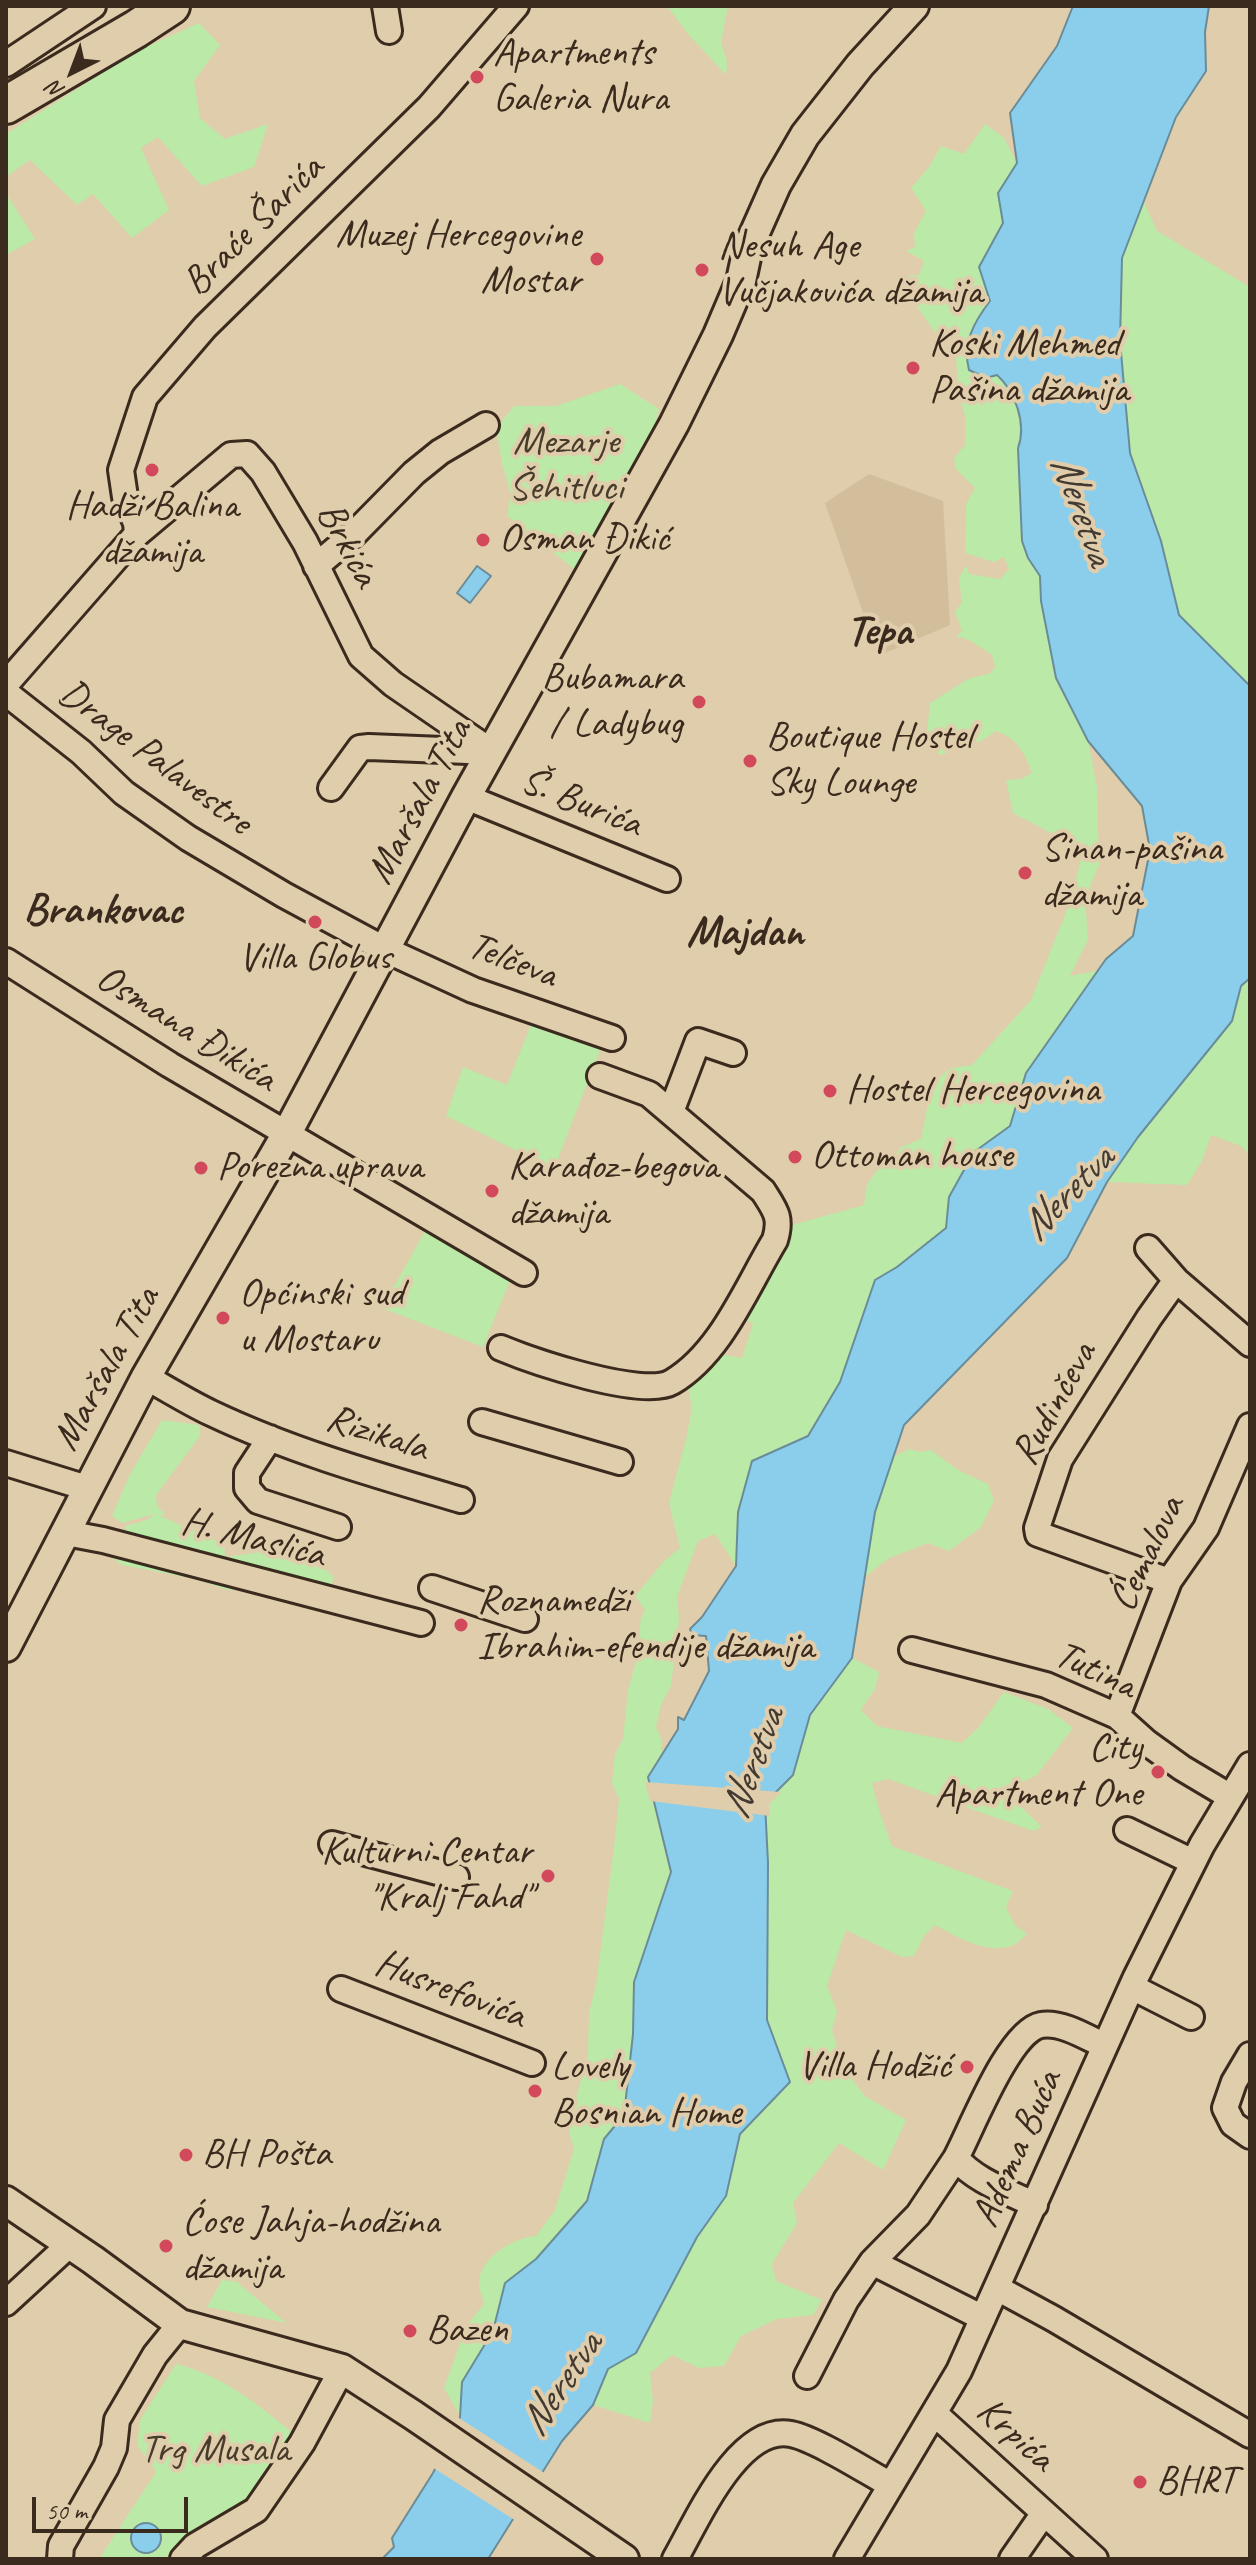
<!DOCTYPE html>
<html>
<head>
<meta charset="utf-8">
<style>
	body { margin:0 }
	#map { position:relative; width:1256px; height:2565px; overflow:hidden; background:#e0cdab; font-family:Caveat,sans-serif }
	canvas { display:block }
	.frame { position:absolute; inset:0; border:8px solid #3b2a1e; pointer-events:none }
	.north { position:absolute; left:32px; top:32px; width:80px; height:80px; -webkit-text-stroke:6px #e0cdab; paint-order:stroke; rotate:222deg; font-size:22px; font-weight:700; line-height:32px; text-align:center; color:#3b2a1e }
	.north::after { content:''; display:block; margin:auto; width:28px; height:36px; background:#3b2a1e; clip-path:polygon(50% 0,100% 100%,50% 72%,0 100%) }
	.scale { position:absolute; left:32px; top:2497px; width:156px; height:36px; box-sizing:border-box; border:4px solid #3b2a1e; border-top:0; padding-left:10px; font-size:24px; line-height:28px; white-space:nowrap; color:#3b2a1e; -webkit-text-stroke:6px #e0cdab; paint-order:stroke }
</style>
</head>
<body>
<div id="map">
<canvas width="1256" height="2565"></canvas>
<div class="frame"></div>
<div class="north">N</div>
<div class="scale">50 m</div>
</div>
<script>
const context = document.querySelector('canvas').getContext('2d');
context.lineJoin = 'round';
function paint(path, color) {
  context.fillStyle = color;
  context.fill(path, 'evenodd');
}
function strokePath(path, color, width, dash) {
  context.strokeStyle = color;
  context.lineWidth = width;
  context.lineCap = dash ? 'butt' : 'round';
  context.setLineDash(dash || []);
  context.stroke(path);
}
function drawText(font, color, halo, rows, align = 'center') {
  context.font = font + ' Caveat,sans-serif';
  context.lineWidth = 8;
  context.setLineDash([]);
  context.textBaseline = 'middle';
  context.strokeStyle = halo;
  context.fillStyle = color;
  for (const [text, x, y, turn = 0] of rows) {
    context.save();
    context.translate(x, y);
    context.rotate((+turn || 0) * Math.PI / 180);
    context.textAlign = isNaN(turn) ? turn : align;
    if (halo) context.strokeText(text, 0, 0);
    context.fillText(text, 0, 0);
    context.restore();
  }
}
const built = new Path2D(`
	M869 474 943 501 950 625 878 656 825 503Z`);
const green = new Path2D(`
	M667 6H728L721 42 727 62 726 75 688 34Z
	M199 23 220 45 194 81 200 118 225 139 268 124 254 167 202 186 158 137 141 148 169 210 132 238 93 194 77 205 30 160 6 177V134L137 51Z
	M985 124 1004 138 1017 163 998 193 1003 223 979 267 990 301 978 316 997 375 1007 384 1016 404 1022 437 1018 448 1022 541 1028 558 1040 576 1041 602 1056 678 1088 741 1097 787 1099 865 1085 898 1088 940 1070 976 1100 970 1026 1073 1010 1126 974 1152 949 1197 946 1228 897 1267 875 1280 840 1382 808 1436 752 1461 738 1512 736 1566 715 1534 698 1541 677 1597 679 1619 671 1686 661 1705 656 1727 661 1739V1751L666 1749 648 1777 671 1872 634 1982 633 2034 624 2115 604 2140 587 2201 536 2259 505 2283 493 2331 462 2382 460 2416 444 2388 467 2325 484 2304C483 2298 479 2290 479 2284 479 2257 513 2238 536 2236L555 2210 574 2149 568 2128 588 2054 589 2013 596 1985 614 1847 619 1799 612 1783 615 1754 623 1739 628 1690 636 1661 641 1618 645 1610 635 1596 665 1560 680 1548 669 1503 686 1439 692 1408 687 1383 715 1364 719 1354 742 1358 753 1324 738 1314 787 1246 792 1225 864 1205 867 1184 878 1169 892 1160 901 1147 921 1139 932 1083 951 1068 972 1065 1031 1000 1072 897 1083 850 1013 813 1006 780 1021 779 1032 773C1024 752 1018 739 996 731L983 740 940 755 926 743 930 703 968 679 991 673 995 667 992 655 969 640 956 636 962 631 955 612 962 602 959 578 966 565 969 574 1000 579 1009 569 1004 557 994 562 965 553 966 504 975 488 956 469 954 458 965 445V416L958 390 955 339 940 340 909 295V276L919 275 924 261 906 251 915 247 914 233 926 211 911 188 929 167 941 146 964 154Z
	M6 193 35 239 6 255Z
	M1144 202 1157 231 1250 287V686L1179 615 1161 541 1130 453 1120 341 1122 258Z
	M620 384 659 409 652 437 578 572 507 516 511 494 502 464 496 428 514 406H556Z
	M1250 978V1155L1241 1146 1211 1135 1202 1161 1187 1185 1107 1182 1138 1137 1232 1021 1241 986Z
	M536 1012 604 1040 554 1169 446 1116 463 1067 507 1085Z
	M428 1226 513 1273 483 1347 382 1308Z
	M162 1420 200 1425V1436L156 1495 157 1506 166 1515H158L224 1544 225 1557 262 1552 325 1569 334 1577 329 1591 127 1534 125 1526 147 1520 154 1514 122 1523 112 1516 129 1476Z
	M909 1449 920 1452 931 1450 958 1470 988 1484 994 1501 981 1527 949 1551 928 1543 889 1558 865 1577 875 1512 893 1457Z
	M114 1550 236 1580 231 1591 195 1579 122 1565 109 1555Z
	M852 1658 879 1672 875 1689 861 1710 877 1726 962 1743 979 1727 1004 1692 1048 1709 1073 1728 1037 1775 1020 1783 1009 1795 1042 1827 1033 1831 888 1779 872 1783 880 1813 892 1846 1013 1891 1006 1907 1015 1925 1027 1934C1022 1938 1016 1945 1011 1946 985 1954 957 1937 935 1925L924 1936 914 1956 902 1957 846 1930 827 1986 837 2011 832 2030 844 2069 865 2096 906 2120 883 2170 839 2143 793 2203 797 2223 772 2264 776 2281 822 2300 813 2315 777 2319 741 2336 724 2366 699 2368 672 2355 650 2373 653 2401 650 2423 593 2405 608 2369 636 2353 697 2237 726 2196 740 2134 790 2082 767 2020 768 1863 765 1803 793 1775 810 1715Z
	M226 2273 283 2320 287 2323 207 2307Z
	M176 2364C222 2375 257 2404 293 2433L297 2440 259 2498 176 2559H99L156 2472 137 2445 140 2420Z`);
const water = new Path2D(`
	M1073 6H1209L1205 32 1206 71 1176 117 1122 258 1120 341 1130 453 1161 541 1179 615 1250 686V978L1241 986 1232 1021 1138 1137 1107 1182 1067 1258 904 1425 875 1512 852 1658 810 1715 793 1775 765 1803 768 1863 767 2020 790 2082 740 2134 726 2196 697 2237 636 2353 608 2369 593 2405 562 2441 488 2559H382L394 2547 392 2538 433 2473 460 2417 462 2382 493 2331 505 2283 536 2259 587 2201 604 2139 624 2115 633 2034 634 1982 671 1872 648 1777 678 1729V1717L684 1720 709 1671 706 1636 692 1635 690 1629 702 1617 736 1566 738 1512 752 1461 808 1436 840 1382 875 1280 897 1267 946 1228 949 1197 974 1152 1010 1126 1026 1073 1106 959 1133 936 1150 850 1142 806 1088 741 1056 678 1041 601 1040 576 1028 558 1022 541 1018 448C1027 424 1015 391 997 375L986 378 969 370C962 343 974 322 990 301L979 267 1003 223 998 193 1017 163 1010 113 1057 46Z
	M477 566 491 576 470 603 457 593Z
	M131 2538a15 15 0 1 1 30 0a15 15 0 1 1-30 0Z`);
const pier = new Path2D(`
	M645 1782 781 1792 769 1804 770 1816 650 1801Z
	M456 2416 546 2474 516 2521 432 2467Z`);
const minor = new Path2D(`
	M385 6 389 31
	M6 64 93 6
	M137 534 136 523 125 497 121 470 145 397 205 327 429 107 516 6
	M316 566 355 533 414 473 440 452 486 425
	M6 684 137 534 231 455 247 454 263 472 305 542 361 656 393 684 492 752
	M6 693 81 752 124 793 188 838 284 895 386 950 473 990 612 1038
	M331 788 360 748 369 747 492 752
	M466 797 667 879
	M6 961 170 1065 524 1273
	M671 1112 698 1041 733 1053
	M1148 1248 1176 1280 1250 1344
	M501 1348C532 1361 643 1399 672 1382 721 1353 746 1288 775 1240 782 1217 775 1210 763 1191L649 1094 600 1076
	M146 1377C167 1389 188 1402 211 1413 291 1451 376 1475 461 1500
	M482 1422 620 1462
	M270 1438 247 1473V1488L258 1501 338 1527
	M6 1463 87 1488
	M66 1533 103 1540 421 1623
	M1169 1581 1038 1534 1037 1528 1060 1459 1149 1318 1176 1280
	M432 1588 525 1619
	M912 1650 1046 1685 1117 1716 1146 1742 1182 1768 1229 1796
	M1117 1716 1169 1581 1206 1528 1250 1426
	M1127 1830 1193 1862
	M332 1844 456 1877
	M1132 1987 1191 2017
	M341 1989 532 2063
	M1250 2055 1234 2082 1225 2108 1233 2124 1250 2136
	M1035 2205C1009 2192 975 2181 956 2158 972 2128 1009 2031 1041 2025 1061 2021 1088 2038 1105 2046
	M872 2262 983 2318
	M997 2288 1054 2319 1250 2435
	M6 2303 69 2245
	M807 2376 846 2300 872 2262 918 2215 956 2158
	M934 2413 1095 2559
	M60 2559 61 2546 106 2467 114 2448 117 2420 155 2355 180 2324
	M183 2559 195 2546 256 2510 302 2443 342 2369
	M675 2559C697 2521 738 2424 791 2434 816 2439 867 2472 891 2485
	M847 2559 959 2371 1136 1977 1202 1845 1250 1765
	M1012 2559 1044 2513`);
const tertiary = new Path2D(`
	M6 1647 146 1377 286 1135 466 797 674 424 718 335 741 281 748 248 776 185 805 135 860 65 914 6
	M6 2201 93 2260 180 2324 342 2369 413 2415 624 2559`);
const primary = new Path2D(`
	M6 105 136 29 171 6`);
const markers = [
	[477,77,8,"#d1495b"],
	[597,259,8,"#d1495b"],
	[702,270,8,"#d1495b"],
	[913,368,8,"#d1495b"],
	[152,470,8,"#d1495b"],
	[483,540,8,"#d1495b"],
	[699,702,8,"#d1495b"],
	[750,761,8,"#d1495b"],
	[1025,873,8,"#d1495b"],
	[315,922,8,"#d1495b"],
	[830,1091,8,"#d1495b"],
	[795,1157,8,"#d1495b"],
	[201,1168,8,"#d1495b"],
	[492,1191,8,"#d1495b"],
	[223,1318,8,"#d1495b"],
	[461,1625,8,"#d1495b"],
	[1158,1772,8,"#d1495b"],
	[548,1876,8,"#d1495b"],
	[967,2067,8,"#d1495b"],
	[535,2091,8,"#d1495b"],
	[186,2155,8,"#d1495b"],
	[166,2246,8,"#d1495b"],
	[410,2331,8,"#d1495b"],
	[1140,2482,8,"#d1495b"]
];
const poiNames = [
	["Apartments",493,54],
	["Galeria Nura",493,100],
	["Muzej Hercegovine",581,236,"right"],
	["Mostar",581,282,"right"],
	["Nesuh Age",718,247],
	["Vučjakovića džamija",718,293],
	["Koski Mehmed",929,345],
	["Pašina džamija",929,391],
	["Hadži Balina",152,507,"center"],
	["džamija",152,553,"center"],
	["Osman Đikić",499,540],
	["Bubamara",683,679,"right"],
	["/ Ladybug",683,725,"right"],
	["Boutique Hostel",766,738],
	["Sky Lounge",766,784],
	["Sinan-pašina",1041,850],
	["džamija",1041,896],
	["Villa Globus",315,959,"center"],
	["Hostel Hercegovina",846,1091],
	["Ottoman house",811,1157],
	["Porezna uprava",217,1168],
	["Karađoz-begova",508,1168],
	["džamija",508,1214],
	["Općinski sud",239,1295],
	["u Mostaru",239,1341],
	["Roznamedži",477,1602],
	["Ibrahim-efendije džamija",477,1648],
	["City",1142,1749,"right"],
	["Apartment One",1142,1795,"right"],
	["Kulturni Centar",532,1853,"right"],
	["\"Kralj Fahd\"",532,1899,"right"],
	["Villa Hodžić",951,2067,"right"],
	["Lovely",551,2068],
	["Bosnian Home",551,2114],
	["BH Pošta",202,2155],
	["Ćose Jahja-hodžina",182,2223],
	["džamija",182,2269],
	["Bazen",426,2331],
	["BHRT",1156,2482]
];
const streetNames = [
	["Braće Šarića",254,226,-45],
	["Brkića",347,545,62],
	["Drage Palavestre",155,758,37],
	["Maršala Tita",420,802,-62],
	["Š. Burića",581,803,22],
	["Telčeva",512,961,21],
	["Osmana Đikića",186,1029,32],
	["Maršala Tita",107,1369,-61],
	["Rudinčeva",1055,1404,-61],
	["Rizikala",377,1434,18],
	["H. Maslića",253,1539,14],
	["Ćemalova",1148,1554,-64],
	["Tutina",1095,1671,25],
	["Husrefovića",450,1990,21],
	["Adema Buća",1018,2149,-66],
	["Krpića",1015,2435,42]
];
const parkNames = [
	["Mezarje",566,443],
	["Šehitluci",566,489],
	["Trg Musala",215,2451]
];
const waterNames = [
	["Neretva",1081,510,70],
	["Neretva",1068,1194,-46],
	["Neretva",754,1764,-70],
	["Neretva",562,2385,-56]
];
const quarterNames = [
	["Tepa",879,632],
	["Brankovac",103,911],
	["Majdan",745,933]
];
paint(built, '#d3be9b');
paint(green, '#bae9a8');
paint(water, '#8aceeb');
strokePath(water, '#6a8c99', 2);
paint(pier, '#e0cdab');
strokePath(minor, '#3b2a1e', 30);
strokePath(tertiary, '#3b2a1e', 34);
strokePath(primary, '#3b2a1e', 42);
strokePath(minor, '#e0cdab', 24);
strokePath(tertiary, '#e0cdab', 28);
strokePath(primary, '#e0cdab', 36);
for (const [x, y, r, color] of markers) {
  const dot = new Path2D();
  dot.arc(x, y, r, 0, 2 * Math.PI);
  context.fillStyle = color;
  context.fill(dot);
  strokePath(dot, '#e0cdab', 3);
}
drawText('40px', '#3b2a1e', '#e0cdab', poiNames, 'left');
drawText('40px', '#3b2a1e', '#e0cdab', streetNames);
drawText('40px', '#483d2c', '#e0cdab', parkNames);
drawText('italic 42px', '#433a32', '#e0cdab', waterNames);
drawText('bold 44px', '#3b2a1e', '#e0cdab', quarterNames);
</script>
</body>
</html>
